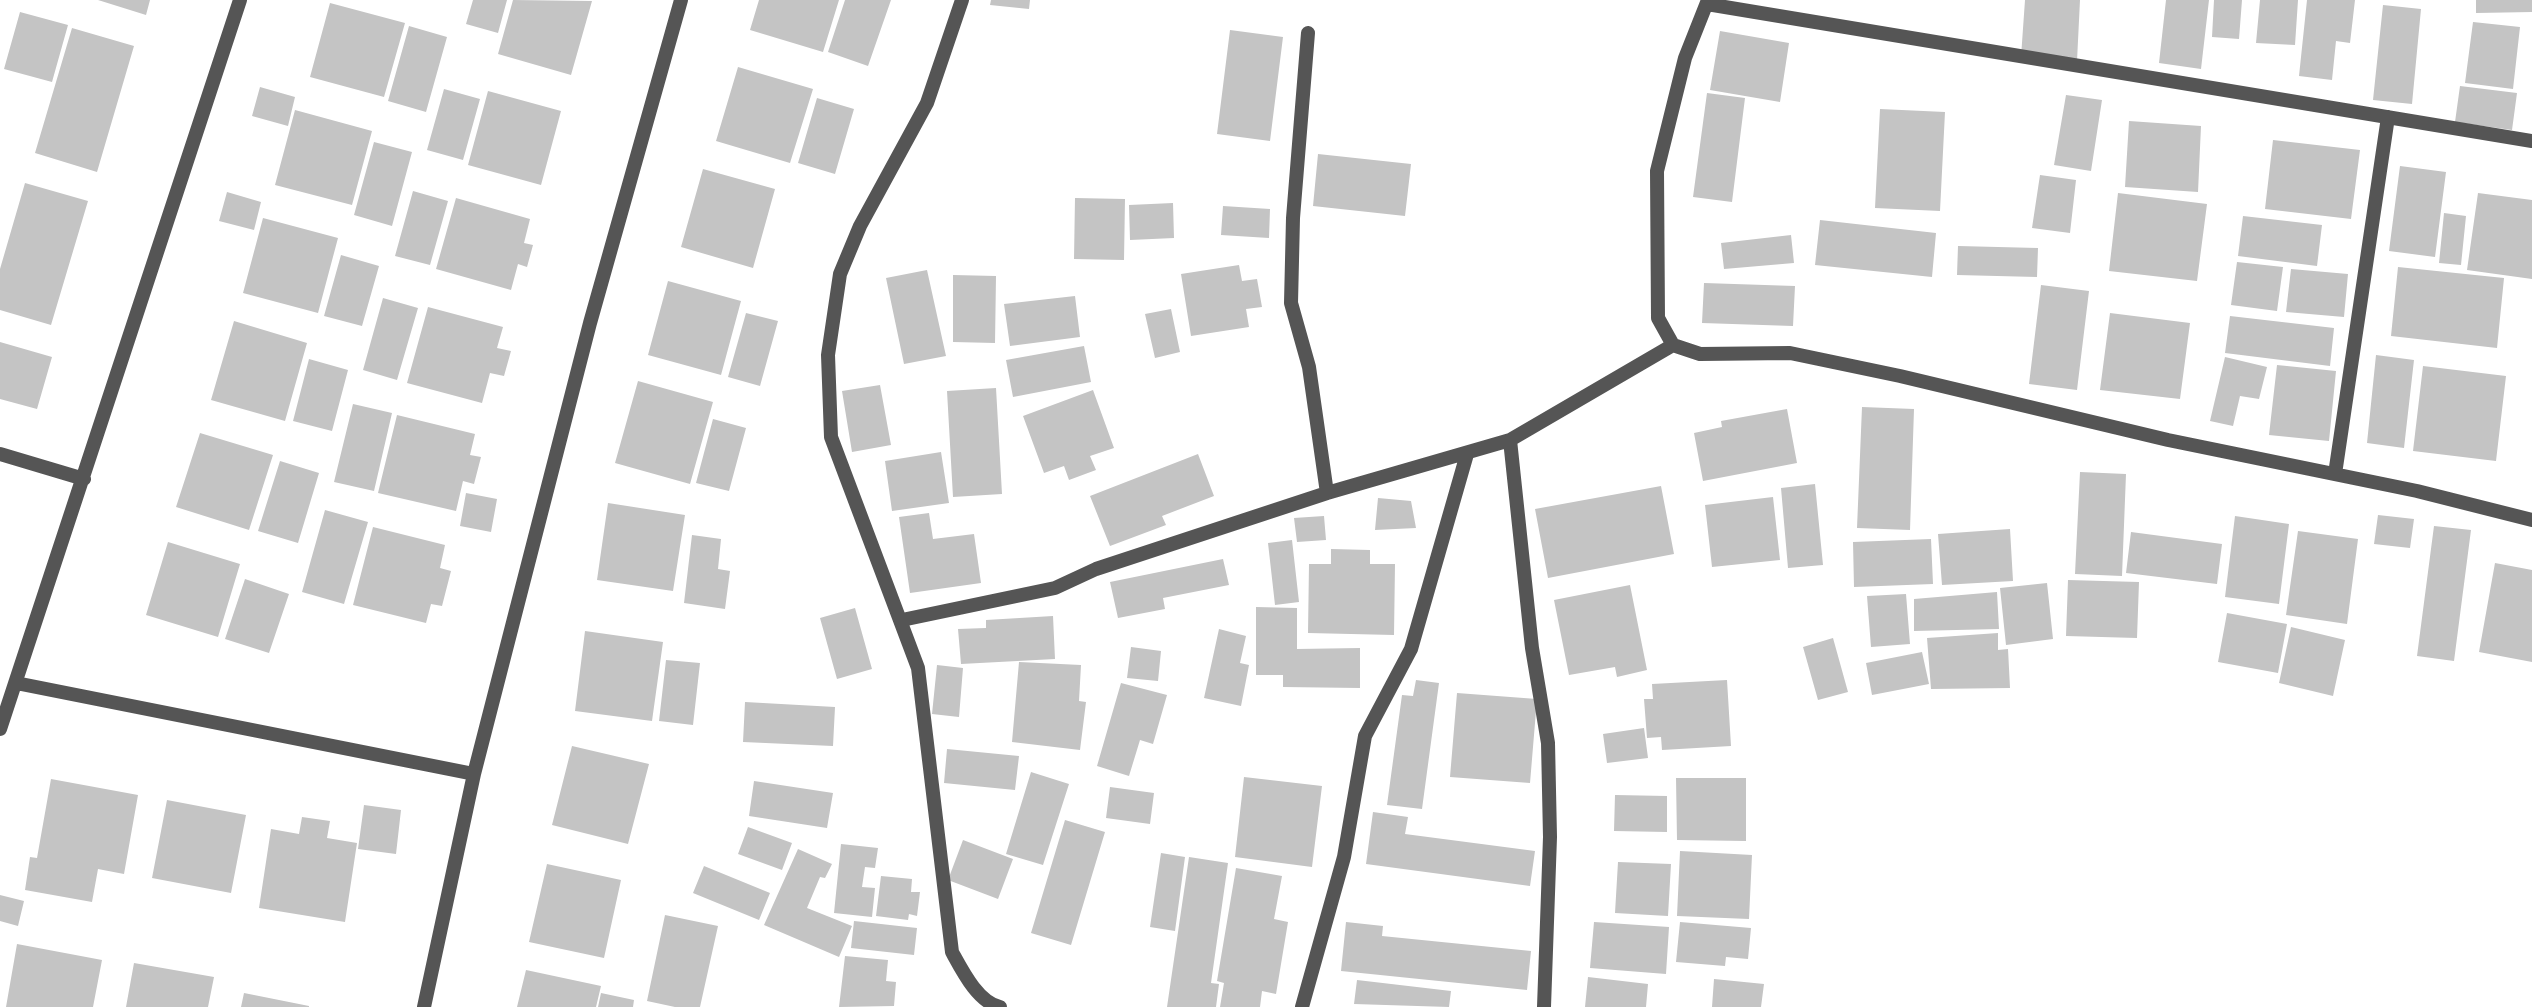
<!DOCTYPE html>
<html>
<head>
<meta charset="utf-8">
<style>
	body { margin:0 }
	canvas { display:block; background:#fff }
</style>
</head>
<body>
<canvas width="2532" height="1007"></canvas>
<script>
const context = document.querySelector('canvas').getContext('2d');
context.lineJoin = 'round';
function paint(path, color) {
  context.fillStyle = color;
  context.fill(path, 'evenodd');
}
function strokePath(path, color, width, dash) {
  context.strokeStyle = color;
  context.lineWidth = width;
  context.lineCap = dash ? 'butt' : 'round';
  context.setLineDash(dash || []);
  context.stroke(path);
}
const building = new Path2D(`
	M98 0H150L146 15Z
	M473 0H507L498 33 466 24Z
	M513 0 592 1 571 75 498 54Z
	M759 0H839L823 52 750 30Z
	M845 0H891L868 66 828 52Z
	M991 0H1030L1029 9 990 5Z
	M2025 0H2080L2077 61 2021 57Z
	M2166 0H2209L2201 69 2159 63Z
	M2214 0H2242L2239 39 2212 37Z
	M2260 0H2298L2295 45 2256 43Z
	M2307 0H2355L2350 43 2336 41 2332 80 2299 76Z
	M2476 0H2532V12L2476 13Z
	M330 3 405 23 384 97 310 77Z
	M2383 5 2421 9 2412 104 2373 100Z
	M20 12 68 25 52 82 4 69Z
	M2473 22 2520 27 2513 89 2465 83Z
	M409 26 447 37 426 112 388 101Z
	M72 28 134 46 97 172 35 153Z
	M1230 30 1283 37 1270 141 1217 134Z
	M1720 31 1789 43 1780 102 1710 90Z
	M738 67 813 89 790 163 716 141Z
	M2460 86 2517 93 2512 130 2455 122Z
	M260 87 295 97 288 126 252 116Z
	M444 89 480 99 463 160 427 150Z
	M488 91 561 111 541 185 468 165Z
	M1707 93 1745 98 1732 202 1693 197Z
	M2066 95 2102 100 2091 171 2054 165Z
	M817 98 854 109 835 174 798 163Z
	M1880 109 1945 112 1940 211 1875 208Z
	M295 110 372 131 352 205 275 185Z
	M2129 121 2201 126 2198 192 2125 187Z
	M2273 140 2360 150 2351 219 2265 209Z
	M374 142 412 152 392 226 354 215Z
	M1318 154 1411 164 1405 216 1313 206Z
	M2400 166 2446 172 2435 257 2389 251Z
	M703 169 775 189 753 268 681 247Z
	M2040 175 2076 180 2070 233 2032 228Z
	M25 183 88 201 51 325 0 310V269Z
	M413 191 448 201 430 265 395 256Z
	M227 192 261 202 254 230 219 221Z
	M2118 193 2207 204 2197 281 2109 271Z
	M2478 193 2532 200V279L2467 270Z
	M456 198 530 219 524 243 533 245 527 267 518 264 511 290 436 269Z
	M1075 198 1125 199 1124 260 1074 259Z
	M1173 203 1174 238 1130 240 1129 205Z
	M1223 206 1270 209 1269 238 1221 235Z
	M2444 213 2466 216 2461 265 2439 263Z
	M2243 216 2322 225 2317 266 2238 256Z
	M263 218 338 238 318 313 243 293Z
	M1820 220 1936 233 1932 277 1815 265Z
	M1791 235 1794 263 1724 269 1721 243Z
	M1958 246 2038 248 2037 277 1957 275Z
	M341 255 379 266 362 326 324 316Z
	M2237 262 2283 267 2277 311 2231 305Z
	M1239 265 1242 281 1257 279 1262 307 1246 309 1249 327 1191 336 1181 274Z
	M2398 267 2504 278 2497 348 2391 336Z
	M2291 269 2348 274 2344 317 2286 312Z
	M927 270 946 356 904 364 886 278Z
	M953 275 996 276 995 343 953 342Z
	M668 281 741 301 721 375 648 355Z
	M1704 283 1795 286 1793 326 1702 323Z
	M2041 285 2089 291 2077 390 2029 384Z
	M1075 296 1080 337 1010 346 1004 304Z
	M383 298 418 308 397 380 363 370Z
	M428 307 503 327 497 348 511 351 504 376 490 373 482 403 407 383Z
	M1171 309 1180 352 1155 358 1145 314Z
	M746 313 778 321 760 386 728 377Z
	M2110 313 2190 323 2180 399 2100 390Z
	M2230 316 2334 328 2330 366 2225 353Z
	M234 321 307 343 285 421 211 400Z
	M0 342 52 357 37 409 0 399Z
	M1084 346 1091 382 1013 397 1006 360Z
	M2376 355 2414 360 2404 448 2367 443Z
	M2225 357 2267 367 2259 399 2240 396 2233 426 2210 421Z
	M309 359 348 370 332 431 293 421Z
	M2277 365 2336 371 2329 441 2269 435Z
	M2423 366 2506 376 2496 461 2413 451Z
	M638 381 713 402 690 484 615 463Z
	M880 385 891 445 852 452 842 391Z
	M996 388 1002 494 953 497 947 391Z
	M1093 390 1114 448 1090 456 1096 470 1069 480 1064 466 1044 473 1023 416Z
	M353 404 392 413 374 491 334 482Z
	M1862 407 1914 409 1910 530 1857 528Z
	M1787 409 1797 463 1703 481 1694 433 1722 427 1721 421Z
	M397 415 475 434 470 455 481 457 474 484 463 481 456 511 378 493Z
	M713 419 746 428 729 491 696 483Z
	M200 433 273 455 249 530 176 507Z
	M941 452 949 503 892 511 885 461Z
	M1198 454 1214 496 1162 516 1166 525 1110 546 1090 496Z
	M280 461 319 473 298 543 258 531Z
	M2080 472 2126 474 2122 576 2075 574Z
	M1815 484 1823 565 1788 568 1781 488Z
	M1661 486 1674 554 1548 578 1535 509Z
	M466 493 497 499 491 532 460 526Z
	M1773 497 1780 560 1712 567 1705 505Z
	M1378 498 1411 501 1416 528 1375 530Z
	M608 503 685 515 673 591 597 580Z
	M325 510 368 522 344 604 302 592Z
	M929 513 933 539 974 534 981 583 910 593 899 517Z
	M2378 515 2414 519 2410 548 2374 544Z
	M1324 516 1326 540 1297 542 1294 518Z
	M2235 516 2289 524 2279 604 2225 597Z
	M2434 526 2471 530 2454 661 2417 656Z
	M373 527 445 545 440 568 451 571 442 606 431 604 426 623 353 605Z
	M2010 529 2013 581 1942 585 1938 534Z
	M2298 531 2358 539 2347 624 2286 615Z
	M2131 532 2222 544 2217 584 2126 573Z
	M692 535 721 539 718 569 730 571 725 609 684 603Z
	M1931 539 1933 584 1854 587 1853 542Z
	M1292 540 1299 602 1275 605 1268 543Z
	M168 542 240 564 218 637 146 615Z
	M1331 549 1370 550V564H1395L1394 635 1308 633 1309 564H1331Z
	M1223 559 1229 585 1163 598 1165 609 1118 618 1110 582Z
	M2495 563 2532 570V662L2479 652Z
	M245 579 289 594 269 653 225 639Z
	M2068 580 2139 582 2137 638 2066 636Z
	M2047 583 2053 639 2006 645 2000 588Z
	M1630 585 1647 670 1617 677 1615 667 1569 675 1554 600Z
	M1997 592 1999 629 1914 631V599Z
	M1906 594 1910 644 1871 647 1867 596Z
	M1256 607 1297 608V649L1360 648V688L1283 687V675H1256Z
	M855 608 872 669 837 679 820 618Z
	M2227 613 2287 624 2278 673 2218 662Z
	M1053 616 1055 659 961 664 958 629 986 628V620Z
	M2291 627 2345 640 2333 696 2279 683Z
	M1219 629 1246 636 1240 663 1249 665 1241 706 1204 698Z
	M585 631 663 642 652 721 575 711Z
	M1998 633V650L2008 649 2010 688 1931 689 1927 638Z
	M1833 638 1848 692 1818 700 1803 647Z
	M1131 647 1161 651 1158 681 1127 678Z
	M1922 652 1929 684 1872 695 1866 663Z
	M666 660 700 663 693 725 659 721Z
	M1019 662 1081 665 1079 701 1086 702 1080 750 1012 742Z
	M937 665 963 668 959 717 932 714Z
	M1416 680 1439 683 1422 809 1387 805 1402 695 1413 696Z
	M1727 680 1731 746 1662 750 1661 737 1647 738 1644 699H1653L1652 684Z
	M1121 683 1167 695 1153 744 1140 740 1129 776 1097 766Z
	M1457 693 1537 699 1530 783 1450 777Z
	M745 702 835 707 833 746 743 742Z
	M1644 728 1648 758 1607 763 1603 734Z
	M572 746 649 764 628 844 552 825Z
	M947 749 1019 756 1015 790 944 783Z
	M1031 772 1069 784 1043 865 1006 854Z
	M1244 777 1322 786 1312 867 1235 857Z
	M1676 778H1746V841L1677 840Z
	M51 779 138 795 124 874 98 869 92 902 25 890 30 857 37 858Z
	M754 781 833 793 827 828 749 816Z
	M1110 787 1154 793 1150 824 1106 818Z
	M1615 795 1667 796V832L1614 831Z
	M167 800 246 815 231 893 152 878Z
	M364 805 401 810 396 854 358 849Z
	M1373 812 1408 817 1405 834 1535 851 1530 886 1366 864Z
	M302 817 330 821 327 838 357 843 345 922 259 908 271 829 299 834Z
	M1065 820 1105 832 1071 945 1031 933Z
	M748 827 792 843 782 870 738 854Z
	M963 840 1013 859 998 899 948 880Z
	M841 844 878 848 875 868 865 867 862 887 875 888 872 917 834 913Z
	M798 849 832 864 825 878 820 877 807 908 852 926 839 957 764 925Z
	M1680 851 1752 855 1749 919 1677 916Z
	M1161 853 1185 857 1175 931 1150 927Z
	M1189 857 1228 863 1211 983 1219 984 1216 1007H1167Z
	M1618 862 1671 864 1668 916 1615 913Z
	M547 864 621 880 604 958 529 942Z
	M704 866 770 893 759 920 693 893Z
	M1236 868 1282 876 1274 919 1288 922 1276 994 1262 991 1260 1007H1220L1224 983 1217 981Z
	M881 876 912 879 911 892H920L917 916 909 914 908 920 876 916Z
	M0 895 24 901 18 926 0 921Z
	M665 915 718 926 700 1007H675L647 1001Z
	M854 921 917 928 914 955 851 948Z
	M1346 922 1383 926 1382 936 1531 951 1527 990 1341 971Z
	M1594 922 1669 927 1666 974 1590 968Z
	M1680 922 1751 928 1748 959 1726 957 1725 966 1676 962Z
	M17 944 102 960 93 1007H6Z
	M845 956 888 960 886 981 896 982 894 1006 839 1007Z
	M134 963 214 977 208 1007H126Z
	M526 970 601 986 596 1007H517Z
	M1588 977 1648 984 1646 1007H1585Z
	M1714 979 1764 984 1761 1007H1712Z
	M1357 980 1451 991 1449 1007 1354 1004Z
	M244 993 309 1006V1007H241Z
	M601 993 634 1000 633 1007H598Z`);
const minor = new Path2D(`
	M962 0 927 103 860 226 840 274 828 355 831 437 918 668 952 952C963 972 978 1002 1000 1007
	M1708 0 1685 58 1657 171 1658 318 1673 345 1700 354 1790 353 1900 376 2168 440 2417 491 2532 520
	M1707 4 2532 141
	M1308 33 1293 218 1291 303 1309 367 1327 493
	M1510 440 1532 648 1548 743 1550 837 1544 1007
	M0 454 84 479
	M2335 474 2388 117
	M902 620 1055 588 1096 569 1327 493 1510 440 1673 345
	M16 683 474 774
	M0 729 240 0
	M424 1007 474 774 590 323 681 0
	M1302 1007 1344 857 1365 736 1411 649 1467 454`);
paint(building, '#c4c4c4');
strokePath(minor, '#555', 14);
</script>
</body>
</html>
